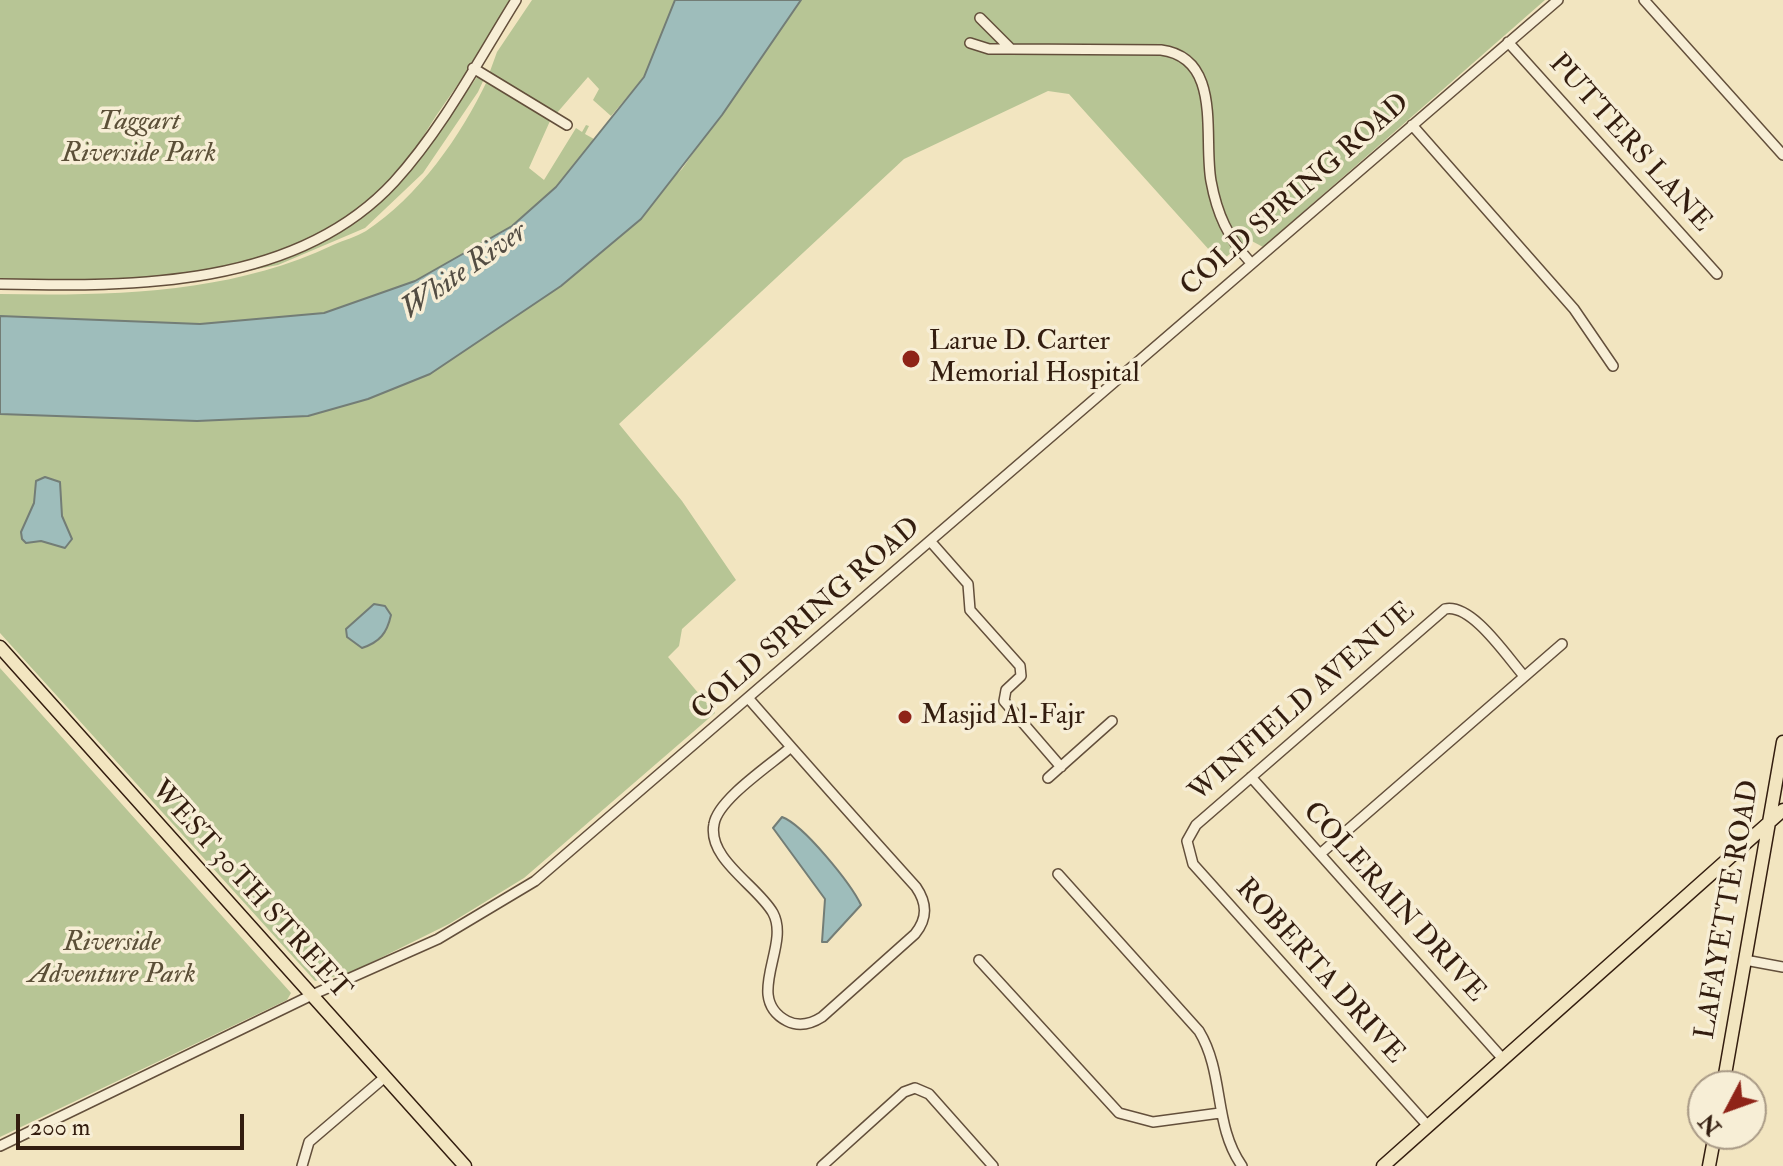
<!DOCTYPE html>
<html>
<head>
<meta charset="utf-8">
<style>
	body { margin:0 }
	#map { position:relative; width:1783px; height:1166px; overflow:hidden; background:#f2e5c0; font-family:"IM FELL Double Pica",serif }
	canvas { display:block }
	.north { position:absolute; left:1687px; top:1070px; width:80px; height:80px; box-sizing:border-box; background:#f7eed6; border:2px solid #a99a86; border-radius:50%; rotate:229deg; font-size:22px; font-weight:700; line-height:32px; text-align:center; color:#331d0f }
	.north::after { content:''; display:block; margin:auto; width:28px; height:36px; background:#8f2418; clip-path:polygon(50% 0,100% 100%,50% 72%,0 100%) }
	.scale { position:absolute; left:16px; top:1114px; width:228px; height:36px; box-sizing:border-box; border:4px solid #331d0f; border-top:0; padding-left:10px; font-size:24px; line-height:28px; white-space:nowrap; color:#331d0f; -webkit-text-stroke:6px #f7eed6; paint-order:stroke }
</style>
</head>
<body>
<div id="map">
<canvas width="1783" height="1166"></canvas>
<div class="north">N</div>
<div class="scale">200 m</div>
</div>
<script>
const context = document.querySelector('canvas').getContext('2d');
context.lineJoin = 'round';
function paint(path, color) {
  context.fillStyle = color;
  context.fill(path, 'evenodd');
}
function strokePath(path, color, width, dash) {
  context.strokeStyle = color;
  context.lineWidth = width;
  context.lineCap = dash ? 'butt' : 'round';
  context.setLineDash(dash || []);
  context.stroke(path);
}
function drawText(font, color, halo, rows, align = 'center') {
  context.font = font + ' "IM FELL Double Pica",serif';
  context.lineWidth = 7;
  context.setLineDash([]);
  context.textBaseline = 'middle';
  context.strokeStyle = halo;
  context.fillStyle = color;
  for (const [text, x, y, turn = 0] of rows) {
    context.save();
    context.translate(x, y);
    context.rotate((+turn || 0) * Math.PI / 180);
    context.textAlign = isNaN(turn) ? turn : align;
    if (halo) context.strokeText(text, 0, 0);
    context.fillText(text, 0, 0);
    context.restore();
  }
}
const green = new Path2D(`
	M0 0H516C489 39 463 77 436 116 422 138 408 162 390 180 290 285 134 280 0 282Z
	M532 0H675L644 77 611 116 593 100 599 89 588 77 556 114 489 74 497 52Z
	M801 0H1545L1263 247 1248 239 1220 262 1069 94 1048 91 904 159 619 424 682 501 736 580 682 629 679 646 668 657 715 713 524 878 449 924 350 973 315 981 0 633V414L197 421 308 416 368 399 430 374 561 286 682 169Z
	M477 77 484 79 478 92 423 173 365 228 278 265 174 285 276 262 323 241 364 215 412 169Z
	M487 81 550 121 529 168 544 180 576 128 582 132 586 125 589 126 585 134 594 139 556 187 512 226 415 281 324 313 200 324 0 316V294C112 296 230 294 333 245 344 240 356 237 366 231 418 197 461 136 487 81Z
	M0 668 291 993 287 1000 0 1137Z`);
const water = new Path2D(`
	M675 0H801L722 115 641 219 561 286 430 374 368 399 308 416 197 421 0 414V316L200 324 324 313 415 281 512 226 556 187 644 77Z
	M45 477 60 482 62 516 72 539 65 548 41 541 26 543 22 539 21 532 34 503 36 481Z
	M374 604 385 606 391 615C387 633 380 642 362 648L347 637 346 629Z
	M782 817C804 825 851 884 861 905L827 942H822L825 899 773 828Z`);
const minor = new Path2D(`
	M1644 0 1783 155
	M980 18 1011 49 1161 50C1223 58 1203 137 1211 181 1217 214 1228 238 1251 263
	M1508 42 1717 274
	M970 43 989 49H1011
	M473 68 567 125
	M1412 125 1574 309 1613 366
	M0 284C133 287 296 288 394 182 443 128 478 61 516 0
	M931 542 968 584 970 610 1020 666 1021 676 1006 690 1004 701 1061 767
	M749 699C804 762 860 825 916 887 927 903 928 918 915 934L822 1017C811 1024 799 1027 787 1021 743 998 791 946 773 913 758 886 707 859 714 824 718 799 772 764 791 747
	M1251 777 1503 1059
	M1048 778 1112 721
	M1320 854 1562 644
	M1058 874 1199 1031C1225 1074 1213 1125 1242 1166
	M979 960 1119 1113 1153 1122 1220 1113
	M1745 960 1783 967
	M1428 1126 1193 864 1187 841 1196 825 1445 609C1472 603 1507 657 1524 676
	M0 1146 312 995 438 939 535 881 1558 0
	M302 1166 309 1142 385 1077
	M822 1166 904 1092 915 1088 929 1094 993 1166`);
const major = new Path2D(`
	M0 647 465 1166
	M1723 1086 1783 742
	M1383 1166 1783 810
	M1709 1166 1715 1134`);
const markers = [
	[911,359,10,"#8f2418"],
	[905,717,8,"#8f2418"]
];
const parkNames = [
	["Taggart",139,123],
	["Riverside Park",139,155],
	["Riverside",112,944],
	["Adventure Park",112,976]
];
const streetNames = [
	["PUTTERS LANE",1629,144,48],
	["COLD SPRING ROAD",1296,196,-41],
	["COLD SPRING ROAD",807,620,-41],
	["WINFIELD AVENUE",1303,703,-41],
	["WEST 30TH STREET",250,891,48],
	["COLERAIN DRIVE",1393,903,48],
	["LAFAYETTE ROAD",1729,910,-80],
	["ROBERTA DRIVE",1319,972,48]
];
const poiNames = [
	["Larue D. Carter",929,343],
	["Memorial Hospital",929,375],
	["Masjid Al-Fajr",921,717]
];
const waterNames = [
	["White River",465,272,-35]
];
paint(green, '#b7c595');
paint(water, '#9ebdbb');
strokePath(water, '#737d76', 2);
strokePath(minor, '#634f3b', 12);
strokePath(major, '#331d0f', 15);
strokePath(minor, '#f7eed6', 9);
strokePath(major, '#f2e5c0', 12);
for (const [x, y, r, color] of markers) {
  const dot = new Path2D();
  dot.arc(x, y, r, 0, 2 * Math.PI);
  context.fillStyle = color;
  context.fill(dot);
  strokePath(dot, '#f7eed6', 3);
}
drawText('italic 28px', '#5b4f37', '#f7eed6', parkNames);
drawText('28px', '#331d0f', '#f7eed6', streetNames);
drawText('28px', '#331d0f', '#f7eed6', poiNames, 'left');
drawText('italic 30px', '#534d43', '#f7eed6', waterNames);
</script>
</body>
</html>
